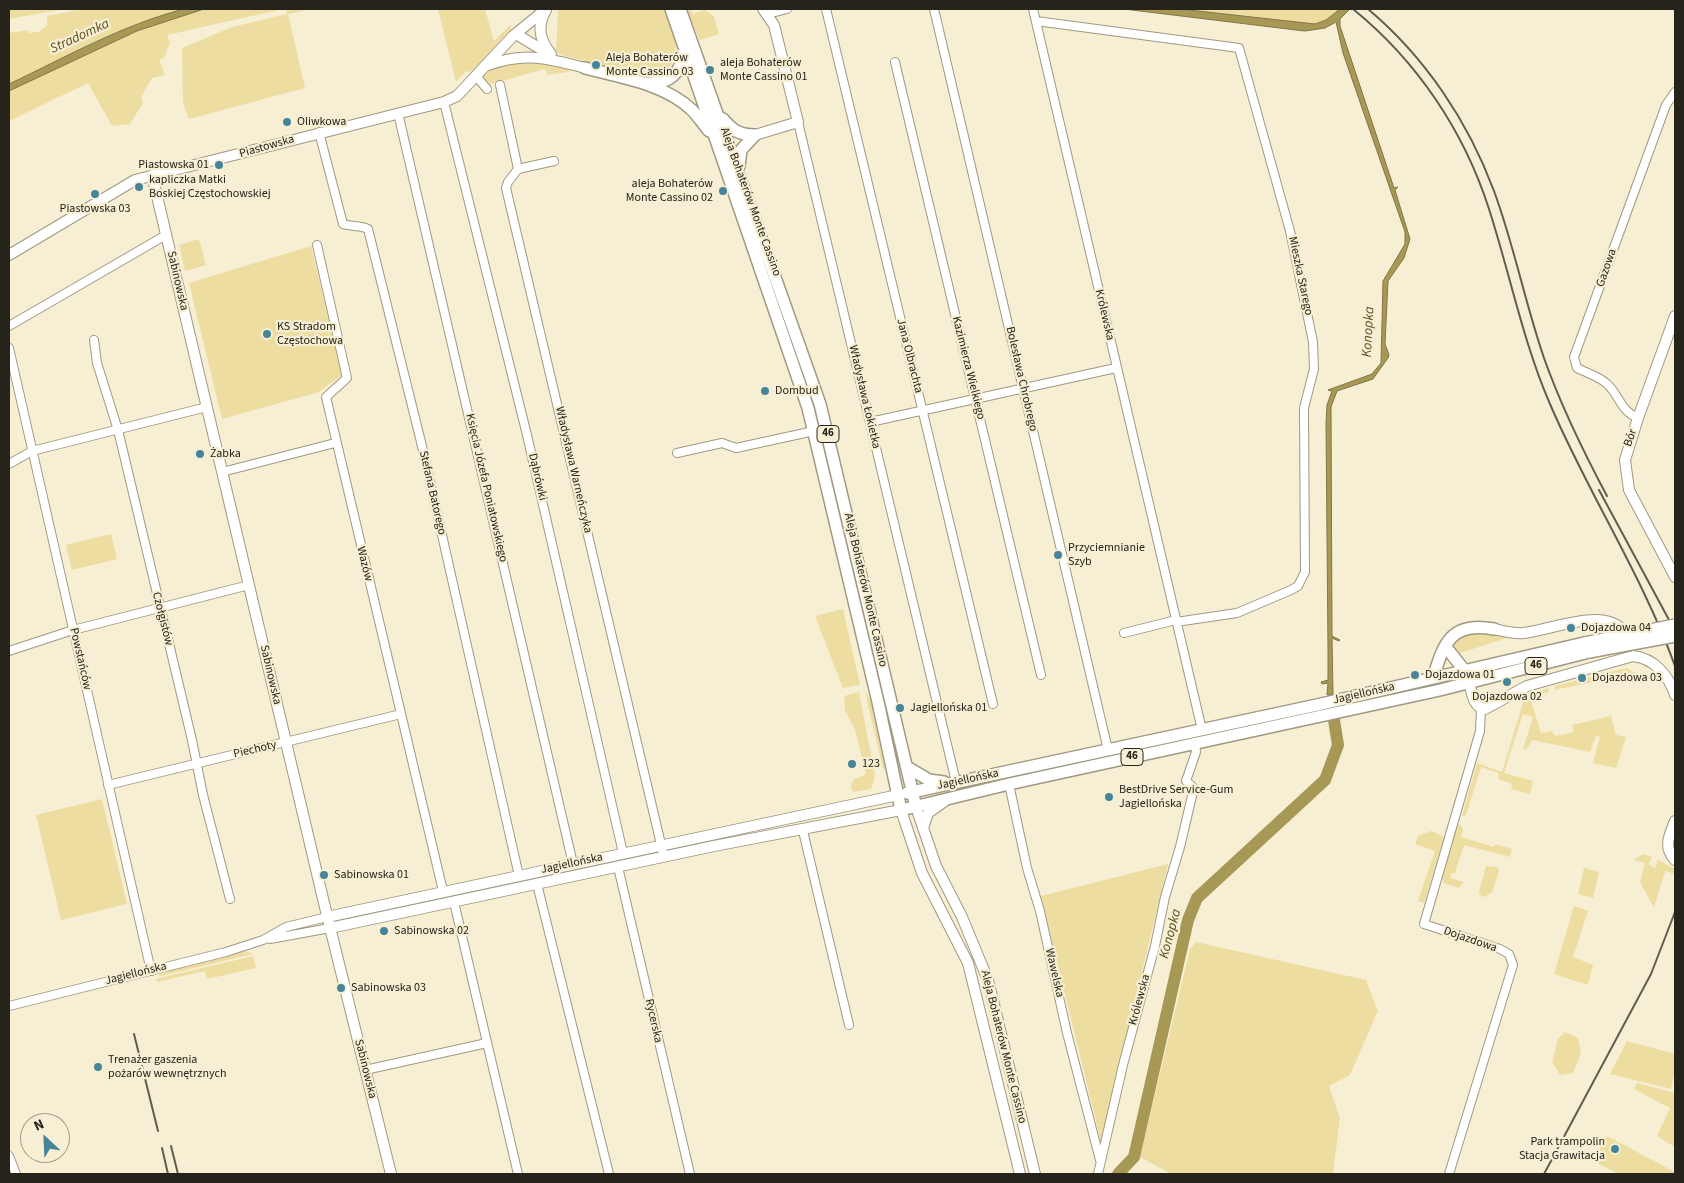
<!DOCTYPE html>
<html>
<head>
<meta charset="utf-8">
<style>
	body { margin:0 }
	#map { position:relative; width:1684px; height:1183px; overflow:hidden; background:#f6efd4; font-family:"Source Sans 3",sans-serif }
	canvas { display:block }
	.frame { position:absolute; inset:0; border:10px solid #26231a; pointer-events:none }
	.north { position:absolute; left:20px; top:1113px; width:50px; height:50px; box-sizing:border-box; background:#f6efd4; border:1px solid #a39d8a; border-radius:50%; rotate:335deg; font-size:14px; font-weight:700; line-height:20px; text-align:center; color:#26231a }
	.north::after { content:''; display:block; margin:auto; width:18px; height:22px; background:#468599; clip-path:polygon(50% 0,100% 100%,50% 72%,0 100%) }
</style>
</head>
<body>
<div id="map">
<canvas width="1684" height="1183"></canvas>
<div class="frame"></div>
<div class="north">N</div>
</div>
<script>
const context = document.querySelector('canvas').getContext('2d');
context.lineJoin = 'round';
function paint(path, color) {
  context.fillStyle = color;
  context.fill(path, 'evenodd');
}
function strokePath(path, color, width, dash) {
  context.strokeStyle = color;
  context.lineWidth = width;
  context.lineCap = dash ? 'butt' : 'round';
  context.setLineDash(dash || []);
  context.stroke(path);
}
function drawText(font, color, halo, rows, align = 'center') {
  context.font = font + ' "Source Sans 3",sans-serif';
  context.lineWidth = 4.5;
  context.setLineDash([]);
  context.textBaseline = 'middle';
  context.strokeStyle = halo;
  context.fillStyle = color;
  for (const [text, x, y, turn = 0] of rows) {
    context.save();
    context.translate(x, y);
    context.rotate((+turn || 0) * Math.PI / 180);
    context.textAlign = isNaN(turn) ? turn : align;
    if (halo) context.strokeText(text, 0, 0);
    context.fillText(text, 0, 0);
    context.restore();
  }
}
const green = new Path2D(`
	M9 9H64L9 19Z
	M82 9H184L139 23 9 84V33L28 30 29 33 38 32 47 26V16Z
	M204 9H283L167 35 170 43 164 58 159 60 165 75 152 78 141 97 143 103 130 124 112 126 88 83 9 121V91L137 31 169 19 171 21V18Z
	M286 9H311L288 14 305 88 189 119 183 104 182 48 232 27 287 14Z
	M438 9H485L494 41 510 25 511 29 475 68 470 72 466 71 456 82Z
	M558 9H665C671 28 685 53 667 69 661 73 657 77 649 78L561 55 556 51Z
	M686 9H691L693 14 704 10 714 16 719 34 700 40Z
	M1180 9H1340L1326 20 1315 24Z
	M535 62 569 70V72L547 75 545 69 491 84 481 77 499 63Z
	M726 149 820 416 881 684 853 579Z
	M199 239 206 265 185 271 179 245Z
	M311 246 342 375 319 392 222 419 189 283Z
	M111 534 117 559 72 570 66 545Z
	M843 609 860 685 843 688 815 616Z
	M1473 631 1510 637 1457 654 1452 651C1453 638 1463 635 1473 631Z
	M1626 668 1644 677 1635 674 1554 690 1555 686Z
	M1548 688 1549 692 1530 697 1541 733 1552 731 1555 736 1574 732 1572 725 1611 716 1616 735 1626 737 1616 768 1593 763 1600 737 1596 736 1590 752 1532 740 1527 749H1523L1533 717 1523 714 1504 773 1533 781 1530 794 1510 789 1513 787 1510 783 1498 779 1499 773 1481 767 1466 815 1462 816 1477 763 1502 772 1524 699H1517Z
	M859 692 875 776 871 789 853 792 851 787 853 780 866 774 855 730 845 710 844 697 847 695Z
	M865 692 871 700 885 769H883Z
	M1317 708 1318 713 1008 780V778L1025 772Z
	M102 799 127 904 61 920 36 815Z
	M1460 824 1463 829 1461 837 1494 847 1495 844 1512 849 1510 857 1464 845 1455 873H1452L1450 878 1464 882 1459 888 1444 883 1442 876 1456 826Z
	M1431 831 1444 837 1424 903 1418 901 1435 851 1415 844 1418 836Z
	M1643 854 1652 857 1648 864 1655 868 1658 860 1675 869V874L1665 871 1654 908 1640 882 1645 863 1634 860Z
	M1168 864 1101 1142 1041 896Z
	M1486 866 1497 867 1499 871 1492 892 1485 897 1480 895 1479 892Z
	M1584 868 1599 872 1593 898 1578 894Z
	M1574 906 1588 911 1573 957 1593 965 1588 985 1554 974Z
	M1196 942 1366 980 1378 1011 1350 1075 1329 1086 1340 1118 1333 1174H1171L1140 1157 1190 949Z
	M245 951 253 954 157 977 163 972Z
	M253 956 256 968 207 979 205 971 157 982 156 979Z
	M1565 1032 1578 1038 1581 1053 1573 1073 1560 1075 1552 1062 1558 1039Z
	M1627 1041 1675 1054V1070L1671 1089 1610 1074Z
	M1637 1083 1675 1093V1147L1657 1136 1670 1108 1634 1089Z
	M1607 1136 1675 1172V1174H1619L1593 1161Z`);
const water = new Path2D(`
	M184 9H204L137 31 9 91V84C66 57 122 25 184 9Z
	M1124 9H1180L1315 24 1326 20 1340 9H1350L1340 19V26L1394 188 1398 187 1395 190 1410 239 1404 258 1388 281 1385 344 1389 355 1388 358 1373 379 1337 391 1331 407 1332 636 1340 640 1339 641 1332 638 1333 694 1327 695 1328 683 1322 684 1321 682 1328 680V649L1326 423 1327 405 1332 391 1328 390 1372 374 1381 363 1383 281 1405 244V232L1343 53 1336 22 1325 28 1305 31Z`);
const river = new Path2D(`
	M1118 1174 1134 1157 1188 920 1197 898 1325 780 1338 745 1334 720`);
const street = new Path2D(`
	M826 9 993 704
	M934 9 1108 750
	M1033 9 1202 730
	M768 14 787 9
	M1036 21 1239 48 1290 231 1313 342 1314 369 1304 408 1305 572 1298 586 1291 590 1237 613 1176 622
	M895 62 1041 675
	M476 76 487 89
	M500 85 518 169 508 182 506 188 664 857
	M444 102 527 435 623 853
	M398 113 573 864
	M798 122 956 782
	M319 132 343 224C352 227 360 225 368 229L421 442 519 876
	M518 169 554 161
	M317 245 347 378 326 397 443 891
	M9 326 166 235
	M94 340 97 363 118 430 192 740 203 795 230 899
	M9 348 151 971
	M1638 418C1620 411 1620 395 1606 383 1598 376 1587 373 1577 368L1574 357 1666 105 1675 92
	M870 422 1116 368
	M677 453 722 443 736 448 814 431
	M9 464 32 451 207 407
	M222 472 335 443
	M1124 633 1176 620
	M9 651 73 630 249 585
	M1009 784 1027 868 1040 911 1067 1033 1100 1160
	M108 785 401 714
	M803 831 849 1025
	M618 867 690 1174
	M537 884 609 1174
	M454 902 518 1174
	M270 939 330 928
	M9 1006 226 952 263 940 286 927 327 917
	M365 1070 487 1043
	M9 1156 16 1174
	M1098 1174 1123 1065 1155 946 1165 897 1180 847 1192 796V786L1186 781 1196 752 1195 742
	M1449 1174 1513 965 1509 954 1500 949 1424 924 1480 731 1481 709`);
const secondary = new Path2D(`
	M546 10C537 26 539 39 551 54
	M516 34 549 54
	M488 65C525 52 548 58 585 68
	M755 135 798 122 774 25 763 9
	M152 175 324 903 391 1174
	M9 255 135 180 444 102 457 96 513 36 546 9
	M1675 316 1638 418 1625 460 1629 490 1675 577
	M1494 629C1504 631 1514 634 1524 633 1557 629 1612 602 1630 640
	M1469 682C1472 693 1473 707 1485 709L1527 686 1633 656C1654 658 1669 676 1675 695
	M916 807 936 866 962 917 988 980 1035 1174
	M1675 821C1669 836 1663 847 1675 860
	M923 828 928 813 945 801
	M327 917 898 795
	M330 928 714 846 901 810 922 873 968 963 1020 1174`);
const primary = new Path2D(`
	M671 9 808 408 878 702 901 810 1009 784 1440 690 1589 652
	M680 9 820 404 916 807
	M585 68C620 77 665 84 692 110 698 116 703 124 709 131
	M647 83C671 84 680 73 685 51
	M723 119C733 131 740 135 755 135
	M739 166 741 150 755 135
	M1445 646 1465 671
	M1433 678C1444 643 1451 621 1494 629
	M907 767 929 780 944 782
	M907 793 1317 705 1584 643`);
const rail = new Path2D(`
	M1353 9C1417 61 1464 131 1489 209 1510 274 1523 342 1550 404 1588 493 1642 575 1675 666
	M1368 9C1425 57 1468 121 1494 191 1514 245 1525 303 1544 358 1561 406 1583 451 1607 496
	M1599 490 1675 631
	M134 1034 158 1131
	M171 1146 178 1174
	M162 1148 168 1174
	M1544 1174 1651 974 1675 912`);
const primaryBridge = new Path2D(`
	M1584 643 1675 625
	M1589 652 1675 636`);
const markers = [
	[596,65,5,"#468599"],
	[710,70,5,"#468599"],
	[287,122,5,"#468599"],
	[219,165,5,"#468599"],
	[139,187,5,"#468599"],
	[723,191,5,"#468599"],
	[95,194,5,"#468599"],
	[267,334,5,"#468599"],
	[765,391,5,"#468599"],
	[200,454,5,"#468599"],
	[1058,555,5,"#468599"],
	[1571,628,5,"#468599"],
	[1415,675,5,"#468599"],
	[1582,678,5,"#468599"],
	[1507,682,5,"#468599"],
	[900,708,5,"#468599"],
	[852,764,5,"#468599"],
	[1109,797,5,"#468599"],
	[324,875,5,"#468599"],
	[384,931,5,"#468599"],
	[341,988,5,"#468599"],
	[98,1067,5,"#468599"],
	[1615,1149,5,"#468599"]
];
const shields = [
	[828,434,22],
	[1536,666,22],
	[1132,757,22]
];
const shieldNames = [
	["46",828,434],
	["46",1536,666],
	["46",1132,757]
];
const poiNames = [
	["Aleja Bohaterów",606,58],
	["Monte Cassino 03",606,72],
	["aleja Bohaterów",720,63],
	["Monte Cassino 01",720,77],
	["Oliwkowa",297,122],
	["Piastowska 01",209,165,"right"],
	["kapliczka Matki",149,180],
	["Boskiej Częstochowskiej",149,194],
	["aleja Bohaterów",713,184,"right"],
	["Monte Cassino 02",713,198,"right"],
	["Piastowska 03",95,209,"center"],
	["KS Stradom",277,327],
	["Częstochowa",277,341],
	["Dombud",775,391],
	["Żabka",210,454],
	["Przyciemnianie",1068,548],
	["Szyb",1068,562],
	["Dojazdowa 04",1581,628],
	["Dojazdowa 01",1425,675],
	["Dojazdowa 03",1592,678],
	["Dojazdowa 02",1507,697,"center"],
	["Jagiellońska 01",910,708],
	["123",862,764],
	["BestDrive Service-Gum",1119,790],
	["Jagiellońska",1119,804],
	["Sabinowska 01",334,875],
	["Sabinowska 02",394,931],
	["Sabinowska 03",351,988],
	["Trenażer gaszenia",108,1060],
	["pożarów wewnętrznych",108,1074],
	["Park trampolin",1605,1142,"right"],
	["Stacja Grawitacja",1605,1156,"right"]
];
const streetNames = [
	["Piastowska",267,147,-16],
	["Aleja Bohaterów Monte Cassino",750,202,70],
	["Gazowa",1607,268,-71],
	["Mieszka Starego",1300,276,78],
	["Sabinowska",177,281,77],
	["Królewska",1104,315,77],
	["Jana Olbrachta",909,356,76],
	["Kazimierza Wielkiego",968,368,76],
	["Bolesława Chrobrego",1021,379,77],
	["Władysława Łokietka",864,397,77],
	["Bór",1631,438,-71],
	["Władysława Warneńczyka",573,470,77],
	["Dąbrówki",537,477,77],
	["Księcia Józefa Poniatowskiego",486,488,77],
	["Stefana Batorego",432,493,77],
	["Wazów",364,564,76],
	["Aleja Bohaterów Monte Cassino",865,590,77],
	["Czołgistów",162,619,76],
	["Powstańców",80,659,77],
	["Sabinowska",270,675,77],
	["Jagiellońska",1364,694,-13],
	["Piechoty",255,750,-13],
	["Jagiellońska",968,780,-12],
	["Jagiellońska",572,864,-12],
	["Dojazdowa",1470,940,19],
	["Wawelska",1054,973,77],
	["Jagiellońska",136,974,-14],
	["Królewska",1140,1000,-75],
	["Rycerska",653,1021,77],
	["Aleja Bohaterów Monte Cassino",1003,1047,76],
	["Sabinowska",365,1069,76]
];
const waterNames = [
	["Stradomka",80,37,-25],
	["Konopka",1369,332,-87],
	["Konopka",1171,934,-75]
];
paint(green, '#eddda1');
paint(water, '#a89856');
strokePath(water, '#817544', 1);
strokePath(river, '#a89856', 12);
strokePath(street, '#a09981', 10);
strokePath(secondary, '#a09981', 12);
strokePath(primary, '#a09981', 14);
strokePath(street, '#fff', 8);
strokePath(secondary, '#fff', 10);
strokePath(primary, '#fff', 11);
strokePath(rail, '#615d4f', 2);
strokePath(primaryBridge, '#a09981', 14, []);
strokePath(primaryBridge, '#fff', 11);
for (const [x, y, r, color] of markers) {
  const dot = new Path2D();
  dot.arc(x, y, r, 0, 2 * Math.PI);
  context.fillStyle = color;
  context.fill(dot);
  strokePath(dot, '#f6efd4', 2);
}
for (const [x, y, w] of shields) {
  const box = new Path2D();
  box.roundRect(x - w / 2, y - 8.5, w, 17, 4);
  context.fillStyle = '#f6efd4';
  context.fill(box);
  strokePath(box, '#26231a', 1);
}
drawText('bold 11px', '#26231a', null, shieldNames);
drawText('12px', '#26231a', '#f6efd4', poiNames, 'left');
drawText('12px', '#26231a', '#f6efd4', streetNames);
drawText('italic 14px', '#5d501e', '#f6efd4', waterNames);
</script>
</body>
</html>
